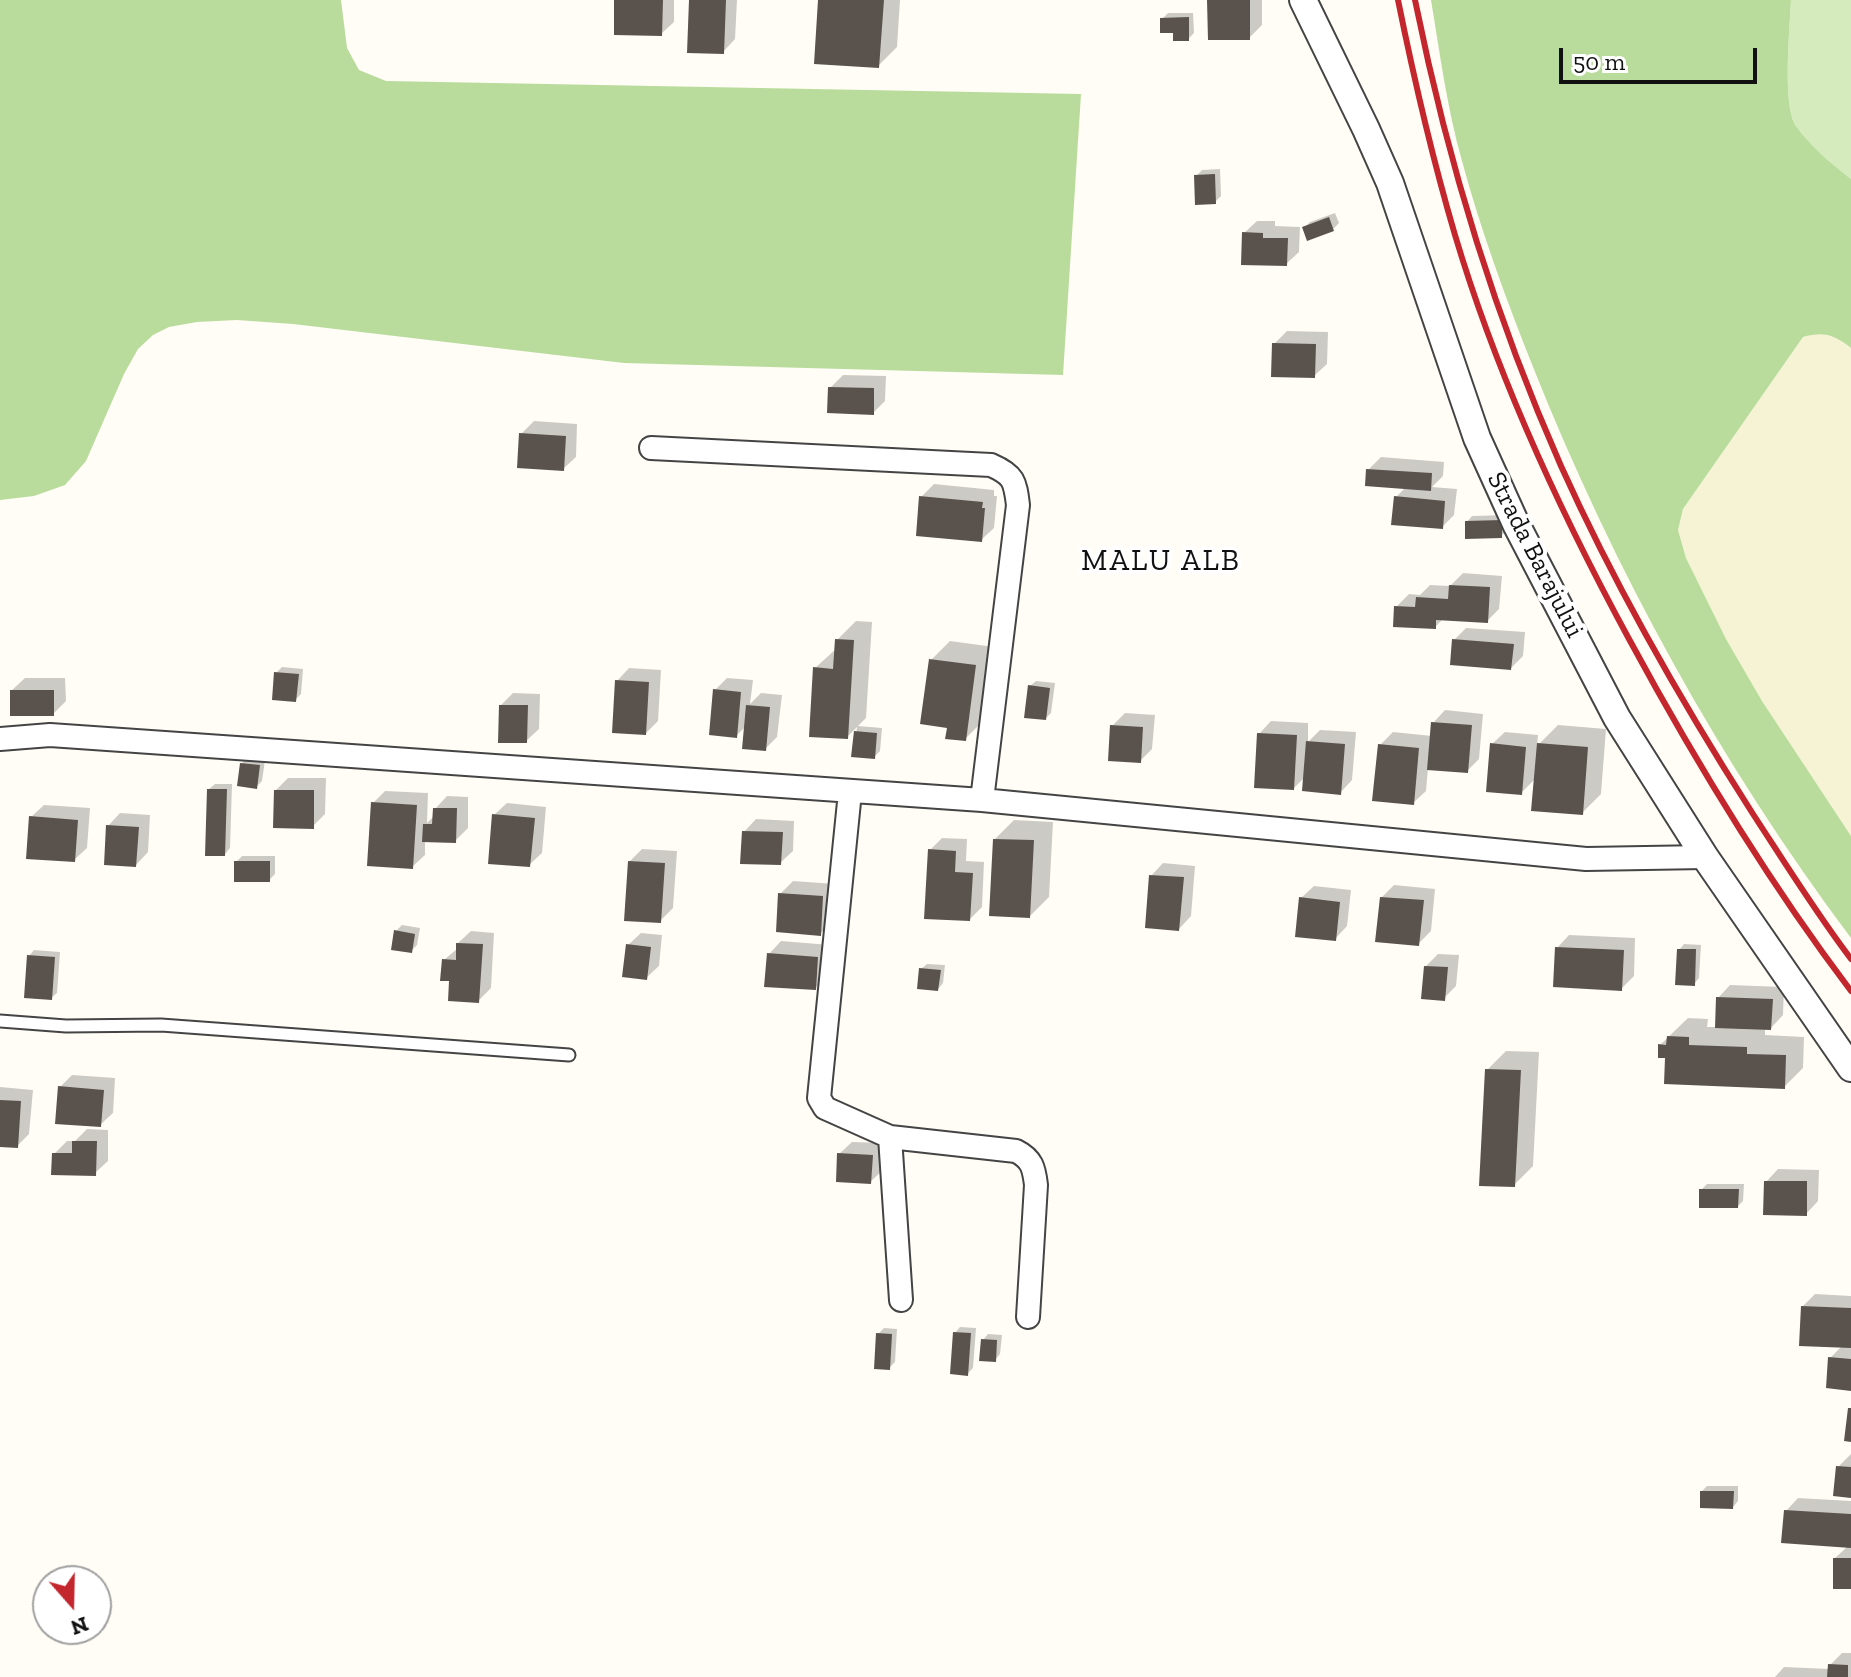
<!DOCTYPE html>
<html>
<head>
<meta charset="utf-8">
<style>
	body { margin:0 }
	#map { position:relative; width:1851px; height:1677px; overflow:hidden; background:#fffdf5; font-family:"Zilla Slab",serif }
	canvas { display:block }
	.north { position:absolute; left:32px; top:1565px; width:80px; height:80px; box-sizing:border-box; background:#fff; border:2px solid #a0a0a0; border-radius:50%; rotate:160deg; font-size:22px; font-weight:700; line-height:32px; text-align:center; color:#111 }
	.north::after { content:''; display:block; margin:auto; width:28px; height:36px; background:#c4262e; clip-path:polygon(50% 0,100% 100%,50% 72%,0 100%) }
	.scale { position:absolute; left:1559px; top:48px; width:198px; height:36px; box-sizing:border-box; border:4px solid #111; border-top:0; padding-left:10px; font-size:24px; line-height:28px; white-space:nowrap; color:#111; -webkit-text-stroke:6px #fff; paint-order:stroke }
</style>
</head>
<body>
<div id="map">
<canvas width="1851" height="1677"></canvas>
<div class="north">N</div>
<div class="scale">50 m</div>
</div>
<script>
const context = document.querySelector('canvas').getContext('2d');
context.lineJoin = 'round';
function paint(path, color) {
  context.fillStyle = color;
  context.fill(path, 'evenodd');
}
function strokePath(path, color, width, dash) {
  context.strokeStyle = color;
  context.lineWidth = width;
  context.lineCap = dash ? 'butt' : 'round';
  context.setLineDash(dash || []);
  context.stroke(path);
}
function drawText(font, color, halo, rows, align = 'center') {
  context.font = font + ' "Zilla Slab",serif';
  context.lineWidth = 8;
  context.setLineDash([]);
  context.textBaseline = 'middle';
  context.strokeStyle = halo;
  context.fillStyle = color;
  for (const [text, x, y, turn = 0] of rows) {
    context.save();
    context.translate(x, y);
    context.rotate((+turn || 0) * Math.PI / 180);
    context.textAlign = isNaN(turn) ? turn : align;
    if (halo) context.strokeText(text, 0, 0);
    context.fillText(text, 0, 0);
    context.restore();
  }
}
const farmland = new Path2D(`
	M1817 332 1840 339 1851 348V836L1762 701 1726 639 1686 558 1678 530 1683 509 1803 337Z`);
const green = new Path2D(`
	M1791 0H1851V179C1832 164 1810 146 1796 126 1782 104 1790 28 1791 0Z`);
const forest = new Path2D(`
	M0 0H341L347 48 359 70 386 81 1081 94 1063 375 624 363 293 324 237 320 197 322 169 327 153 335 138 349 124 374 86 461 65 485 34 496 0 500Z
	M1431 0H1791C1790 28 1782 104 1796 126 1810 146 1832 164 1851 179V348C1835 335 1823 331 1803 337L1683 509 1678 530 1686 558 1726 639 1762 701 1851 836V938C1720 763 1614 570 1533 367 1506 299 1481 231 1462 161 1447 108 1440 54 1431 0Z`);
const shadow = new Path2D(`
	M616 0H674V22L661 34Z
	M691 0H737L735 39 723 52Z
	M820 0H900L897 47 878 66Z
	M1210 0H1262V25L1249 38Z
	M1168 13H1193L1194 33 1188 39 1175 31 1162 19Z
	M1220 169 1221 196 1215 202 1196 176 1202 170Z
	M1335 213 1339 223 1333 229 1308 238 1304 228 1310 222Z
	M1257 221H1275V226L1300 227 1299 252 1286 264 1244 233Z
	M1287 331 1328 332 1327 364 1314 376 1274 344Z
	M843 375 886 376 885 401 873 413 830 388Z
	M534 421 577 424 576 457 563 469 521 434Z
	M1381 457 1444 462 1443 476 1432 487 1457 489 1454 515 1442 527 1396 497 1406 487 1368 470Z
	M934 484 994 490V496H997L994 528 981 540 921 497Z
	M1507 515V530L1501 536 1467 522 1472 516Z
	M1463 573 1502 576 1499 609 1487 621 1444 618 1435 627 1396 607 1409 594 1420 595 1430 585 1450 586Z
	M856 621 872 622 866 718 858 726 882 728 880 751 874 757 854 755 857 727 847 737 815 668 836 649 837 640Z
	M1466 628 1525 632 1523 656 1511 668 1454 640Z
	M950 641 994 647 984 720 965 739 949 726 931 660Z
	M282 667 303 669 301 694 295 700 276 673Z
	M629 668 661 670 658 721 646 733 617 681Z
	M25 678H65L66 701 53 714 12 690Z
	M727 678 753 680 750 704 761 693 782 695 777 737 765 749 746 726 736 736 715 690Z
	M1036 681 1055 683 1051 713 1046 718 1030 686Z
	M513 693 540 694 539 729 526 741 501 705Z
	M1445 710 1483 714 1479 759 1467 771 1428 768 1426 791 1413 803 1380 745 1393 732 1432 736 1433 723Z
	M1125 713 1155 715 1152 749 1140 761 1112 726Z
	M1271 721 1308 723V742L1320 730 1356 732 1352 780 1340 793 1305 777 1294 788 1259 734Z
	M1558 725 1606 729 1601 794 1582 813 1536 778 1521 793 1492 744 1505 732 1538 735 1537 746Z
	M247 758 265 760 262 781 257 786 242 763Z
	M288 778H326L325 814 313 826 276 790Z
	M215 784H232L230 848 225 854 209 789Z
	M385 791 428 793 427 823 435 815V809L447 796 468 797V828L455 841 425 840V855L412 867 373 803Z
	M507 803 546 807 542 853 529 865 494 815Z
	M44 805 90 808 87 848 74 860 31 817Z
	M120 813 150 815 148 852 136 865 108 826Z
	M756 819 794 821 793 851 780 863 744 832Z
	M1014 820 1053 822 1049 897 1030 916 995 839Z
	M942 838 967 839 966 861 984 862 982 907 970 919 930 850Z
	M642 849 677 851 673 908 660 921 630 861Z
	M242 856H275V874L269 880 236 862Z
	M1163 863 1195 866 1191 916 1179 929 1151 876Z
	M793 881 835 884 832 921 820 934 780 894Z
	M1394 885 1435 889 1431 931 1419 943 1381 898Z
	M1314 886 1351 890 1347 926 1335 939 1301 898Z
	M402 925 420 928 417 945 411 951 396 931Z
	M471 931 494 933 491 988 478 1001 451 980 444 960 458 948V943Z
	M641 933 662 935 659 966 646 978 628 945Z
	M1569 935 1635 938 1634 976 1621 989 1557 948Z
	M781 941 830 945 828 976 815 988 769 954Z
	M1684 944 1701 945 1699 978 1694 984 1679 950Z
	M34 950 60 952 57 993 51 998 29 956Z
	M1438 954 1459 955 1456 986 1444 998 1426 966Z
	M927 964 945 965 943 983 938 989 921 969Z
	M1730 985 1784 987 1783 1015 1771 1028H1765V1035L1804 1037 1803 1068 1784 1087 1667 1056 1660 1045 1688 1018 1708 1019 1707 1027H1717L1718 998Z
	M1506 1051 1539 1052 1533 1166 1514 1185 1487 1070Z
	M72 1075 115 1078 113 1113 100 1125 60 1087Z
	M0 1087 33 1090 29 1134 17 1146 0 1145Z
	M87 1129 108 1130V1161L95 1173 54 1154 67 1141H75Z
	M852 1142 884 1143 883 1170 870 1182 839 1154Z
	M1778 1169 1819 1170 1818 1201 1806 1214 1766 1182Z
	M1707 1184H1744L1743 1201 1738 1206 1701 1190Z
	M1815 1294 1851 1296V1389L1830 1358 1842 1346 1803 1306Z
	M960 1327 976 1328 973 1368 967 1374 955 1333Z
	M884 1328 897 1329 895 1362 889 1368 878 1334Z
	M988 1334 1002 1335 1000 1354 995 1360 983 1340Z
	M1851 1454V1496L1838 1467Z
	M1707 1486H1738V1501L1733 1507 1702 1491Z
	M1798 1498 1851 1501V1587L1835 1558 1848 1546 1786 1511Z
	M1842 1653H1851V1677H1775L1784 1667 1830 1669V1665Z`);
const building = new Path2D(`
	M614 0H663L662 36 614 35Z
	M689 0H726L724 54 687 53Z
	M818 0H884L879 68 814 64Z
	M1207 0H1250V40H1208Z
	M1189 17V41H1173V33H1160V18Z
	M1215 174 1216 204 1195 205 1194 175Z
	M1329 217 1334 231 1307 241 1302 227Z
	M1242 232 1263 233V238H1288L1287 266 1241 265Z
	M1272 343 1316 344 1315 378 1271 377Z
	M828 387 874 388V415L827 413Z
	M519 433 566 436 564 471 517 468Z
	M1366 469 1432 473 1431 491 1365 486Z
	M919 496 983 502 982 508H985L982 542 916 536Z
	M1394 496 1445 501 1443 529 1391 525Z
	M1502 520V538L1465 539V521Z
	M1449 585 1490 587 1488 623 1436 620V629L1393 627 1394 606 1415 607 1416 597 1448 599Z
	M835 639 854 640 848 739 809 737 813 667 833 669Z
	M1452 639 1514 644 1511 670 1450 665Z
	M929 659 976 665 966 741 945 739 947 728 920 724Z
	M274 672 299 674 296 702 272 700Z
	M615 680 649 682 646 735 612 733Z
	M1028 685 1050 688 1046 720 1024 718Z
	M713 689 741 692 737 738 709 735Z
	M10 690H54V716H10Z
	M499 705H528L527 743H498Z
	M746 705 770 707 766 751 742 749Z
	M1431 722 1472 725 1468 773 1427 770Z
	M1110 725 1143 727 1141 763 1108 761Z
	M854 731 877 733 875 759 851 757Z
	M1257 733 1297 735 1294 790 1254 788Z
	M1306 741 1345 744 1341 795 1302 791Z
	M1490 743 1526 747 1522 795 1486 792Z
	M1537 743 1588 747 1583 815 1531 811Z
	M1378 744 1419 748 1414 805 1372 801Z
	M240 763 260 765 257 789 237 786Z
	M207 789H227L225 856H205Z
	M274 790H314V829L273 828Z
	M371 802 417 805 413 869 367 866Z
	M433 808H457L456 843 422 842 423 824H432Z
	M492 814 535 818 530 867 488 864Z
	M29 816 78 820 75 862 26 859Z
	M106 825 139 827 136 867 104 865Z
	M742 831 783 832 781 865 740 864Z
	M993 839 1034 840 1030 918 989 916Z
	M928 849 956 851 955 872 973 873 970 921 924 919Z
	M234 861H270V882H234Z
	M628 861 665 863 661 923 624 921Z
	M1149 875 1184 877 1179 931 1145 928Z
	M778 893 823 896 821 936 776 932Z
	M1299 897 1340 902 1336 941 1295 937Z
	M1380 897 1424 900 1419 946 1375 942Z
	M394 930 415 934 412 953 391 950Z
	M456 943 483 944 479 1003 448 1001 449 981H440L442 959 456 960Z
	M626 944 651 947 647 980 622 977Z
	M1555 947 1624 950 1622 991 1553 987Z
	M1677 949H1696L1695 986 1675 985Z
	M767 953 818 957 816 990 764 987Z
	M27 955 55 957 52 1000 24 998Z
	M1424 966 1448 967 1445 1001 1421 999Z
	M919 968 941 970 938 991 917 989Z
	M1716 997 1773 999 1771 1030 1715 1028Z
	M1667 1036 1689 1037V1045L1747 1047V1054L1786 1055 1785 1089 1664 1084 1665 1058H1658V1044L1666 1045Z
	M1485 1069 1521 1070 1515 1187 1479 1186Z
	M58 1086 104 1090 101 1127 55 1124Z
	M0 1100 21 1101 18 1148 0 1147Z
	M72 1141H97L96 1176 51 1175 52 1153H72Z
	M837 1153 873 1155 871 1184 836 1182Z
	M1764 1181H1807V1216L1763 1215Z
	M1699 1189H1739L1738 1208H1699Z
	M1801 1306 1851 1308V1348L1799 1346Z
	M953 1332 971 1333 968 1376 950 1374Z
	M876 1333 892 1334 890 1370 874 1369Z
	M981 1339 997 1340 996 1362 979 1361Z
	M1828 1357 1851 1359V1391L1826 1388Z
	M1848 1408H1851V1442L1844 1441Z
	M1836 1466 1851 1467V1498L1833 1496Z
	M1700 1491H1734L1733 1509 1700 1508Z
	M1784 1510 1851 1514V1548L1781 1543Z
	M1833 1558H1851V1589H1833Z
	M1828 1664 1848 1665V1677H1827Z`);
const service = new Path2D(`
	M0 1021 66 1026 161 1025 569 1055`);
const minor = new Path2D(`
	M651 448 991 465C1014 475 1015 481 1018 505L982 800
	M0 739 50 735 982 800 1586 859 1705 857
	M850 792 819 1098 825 1108 890 1137 1016 1151C1032 1159 1034 1168 1036 1185L1028 1317
	M890 1137 901 1300`);
const tertiary = new Path2D(`
	M1303 0 1366 129 1390 183 1477 438 1516 524 1617 718 1705 857 1851 1068`);
const rail = new Path2D(`
	M1398 0C1414 79 1432 157 1455 235 1497 376 1559 510 1629 639 1695 761 1767 880 1851 991
	M1415 0C1447 159 1495 317 1561 466 1615 586 1682 703 1753 814 1785 863 1816 913 1851 959`);
const streetNames = [
	["Strada Barajului",1535,555,63]
];
const quarterNames = [
	["MALU ALB",1161,561]
];
paint(farmland, '#f6f3d4');
paint(green, '#d5ebbd');
paint(forest, '#b9dc9c');
paint(shadow, '#0003');
paint(building, '#5a524d');
strokePath(service, '#444', 15);
strokePath(minor, '#444', 26);
strokePath(tertiary, '#444', 30);
strokePath(service, '#fff', 11);
strokePath(minor, '#fff', 22);
strokePath(tertiary, '#fff', 26);
strokePath(rail, '#c4262e', 6);
drawText('26px', '#111', '#fff', streetNames);
context.letterSpacing = '2px';
drawText('30px', '#111', '#fff', quarterNames);
context.letterSpacing = '0px';
</script>
</body>
</html>
